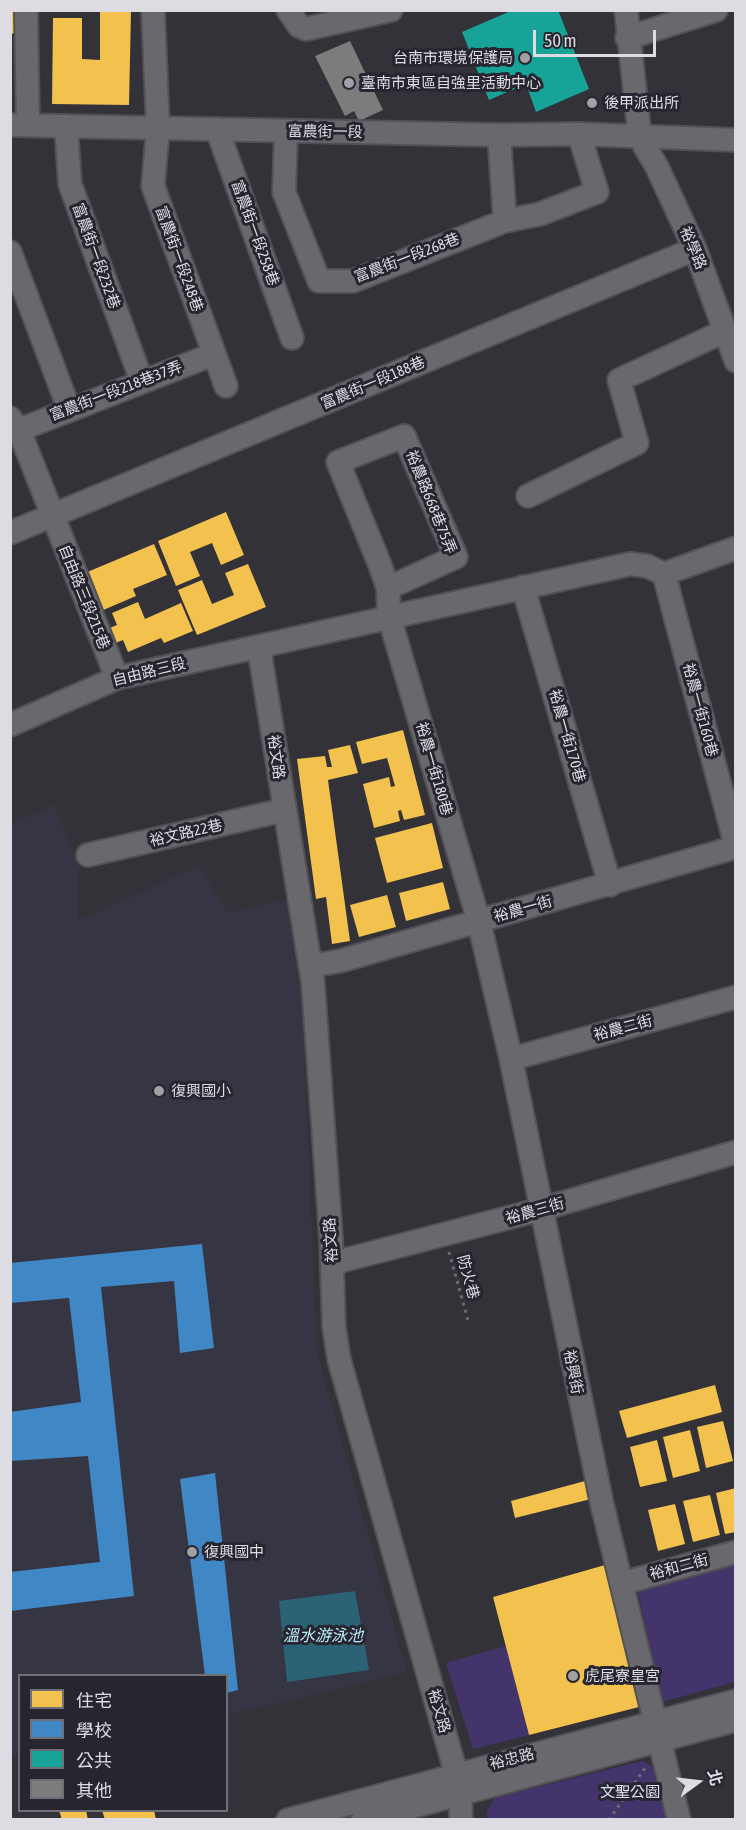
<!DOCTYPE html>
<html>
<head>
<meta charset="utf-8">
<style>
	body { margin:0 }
	#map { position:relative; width:746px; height:1830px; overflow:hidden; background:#333238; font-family:"Asap Condensed","Noto Sans TC",sans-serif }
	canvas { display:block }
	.frame { position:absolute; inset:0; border:12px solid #dddce3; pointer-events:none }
	.legend { position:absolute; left:18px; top:1674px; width:210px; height:138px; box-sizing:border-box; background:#272630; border:2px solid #706f78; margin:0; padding:8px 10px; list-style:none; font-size:18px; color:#dddce3 }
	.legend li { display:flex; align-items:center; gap:12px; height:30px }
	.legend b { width:30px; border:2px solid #706f78 }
	.north { position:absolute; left:668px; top:1752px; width:60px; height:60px; -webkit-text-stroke:4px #272630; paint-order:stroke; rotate:75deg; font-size:16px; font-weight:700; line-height:24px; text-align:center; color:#dddce3 }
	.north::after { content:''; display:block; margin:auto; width:21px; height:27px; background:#dddce3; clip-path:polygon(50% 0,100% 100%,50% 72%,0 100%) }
	.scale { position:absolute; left:533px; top:30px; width:123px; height:27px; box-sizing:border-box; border:3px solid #dddce3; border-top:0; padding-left:8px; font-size:18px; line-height:21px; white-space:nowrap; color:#dddce3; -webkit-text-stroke:4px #272630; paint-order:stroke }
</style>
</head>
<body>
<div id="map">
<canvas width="746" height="1830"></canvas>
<div class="frame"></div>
<ul class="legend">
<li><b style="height:16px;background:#f2c14e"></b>住宅</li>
<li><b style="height:16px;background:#3f88c5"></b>學校</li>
<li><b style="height:16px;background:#17a398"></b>公共</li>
<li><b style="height:16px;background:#7d7b7c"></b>其他</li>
</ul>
<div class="north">北</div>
<div class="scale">50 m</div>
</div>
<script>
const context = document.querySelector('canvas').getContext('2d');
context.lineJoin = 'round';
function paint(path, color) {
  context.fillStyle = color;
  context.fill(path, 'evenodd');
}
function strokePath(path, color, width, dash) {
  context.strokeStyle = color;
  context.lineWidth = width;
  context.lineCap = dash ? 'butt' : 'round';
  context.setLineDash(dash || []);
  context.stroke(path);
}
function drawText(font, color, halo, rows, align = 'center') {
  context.font = font + ' "Asap Condensed","Noto Sans TC",sans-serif';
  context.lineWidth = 6;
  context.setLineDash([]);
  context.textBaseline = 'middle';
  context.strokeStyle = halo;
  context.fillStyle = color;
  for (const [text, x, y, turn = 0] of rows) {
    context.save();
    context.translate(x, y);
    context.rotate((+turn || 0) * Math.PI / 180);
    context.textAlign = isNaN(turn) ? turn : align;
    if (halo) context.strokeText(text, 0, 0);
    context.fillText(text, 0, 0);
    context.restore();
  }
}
const built = new Path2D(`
	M53 805 79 863 78 921 199 866 228 913 291 899 301 968 317 1352 407 1672 227 1715 226 1676H20L19 1755 11 1756 10 824Z`);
const green = new Path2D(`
	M735 1561V1682L661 1702 637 1586Z
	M506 1646 529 1735 473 1749 446 1663Z
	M642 1761 652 1766 666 1819H487V1812L494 1798Z`);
const water = new Path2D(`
	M355 1591 369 1670 287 1682 279 1601Z`);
const homes = new Path2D(`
	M10 10H16L21 32 10 34Z
	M100 10H131L129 105 52 104 53 18H82V59L100 60Z
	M226 512 244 555 221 565 212 543 190 552 200 576 176 586 158 541Z
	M154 544 167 575 133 589 136 596 101 611 85 573Z
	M248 564 266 607 197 635 178 590 202 580 212 604 234 595 225 573Z
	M138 602 145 619 181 603 193 631 164 643 161 638 128 652 123 640 113 644 107 629 117 625 112 613Z
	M403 730 425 815 404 820 401 810 398 811 400 821 374 828 363 784 389 777 391 787 395 786 387 758 362 764 356 742Z
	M350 745 358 773 328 780 350 941 332 944 326 897 316 899 297 759 325 756 327 767H332L328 750Z
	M432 823 443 868 387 883 375 838Z
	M443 882 450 909 406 921 399 893Z
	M387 895 396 927 359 937 350 905Z
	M715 1385 722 1412 627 1438 619 1411Z
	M723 1421 733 1461 706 1468 697 1427Z
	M690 1430 700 1471 673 1478 663 1437Z
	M657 1440 667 1481 640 1487 630 1447Z
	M585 1481 591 1499 515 1518 511 1501Z
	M736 1488V1532L725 1534 716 1493Z
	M710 1495 720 1535 693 1542 683 1501Z
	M675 1504 685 1544 658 1551 648 1510Z
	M605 1565 639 1707 529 1735 493 1597Z
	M59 1810H86L88 1820H62Z
	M102 1810H154L156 1820H105Z`);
const schools = new Path2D(`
	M202 1244 214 1348 180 1353 174 1281 101 1287 134 1596 10 1611V1572L100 1562 88 1456 10 1461V1412L81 1402 69 1298 10 1303V1263Z
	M215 1473 238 1690 226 1693V1676H205L180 1479Z`);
const public = new Path2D(`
	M513 10H558L589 89 536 112 526 84 489 100 462 32Z`);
const building = new Path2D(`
	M350 41 383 110 359 121 354 111 345 116 315 56Z`);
const path = new Path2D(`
	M449 1252 469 1324
	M609 1820 647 1765`);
const minor = new Path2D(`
	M26 10 28 125
	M153 10 158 128 153 186 226 386
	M288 10 299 26 306 29 391 10
	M626 10 640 138 657 167 695 249 736 361
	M627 38 716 10
	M10 125 499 135 579 134 736 140
	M66 126 70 184 142 382
	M217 129 292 338
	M286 131 284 192 319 281H353L505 221 540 214 597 192 579 134
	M499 135 505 221
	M10 252 69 409
	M10 418 19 430 117 678
	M19 430 214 354
	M528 496 637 443 619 380 725 331
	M10 533 695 249
	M664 574 736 846
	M523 587 610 885
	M388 588 456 557 404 436 338 462 380 565 388 588 389 616 479 922 511 1059 602 1504 679 1820
	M259 648 313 983 331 1238 334 1327 339 1359 456 1773 460 1793 461 1820
	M10 725 117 678 630 564 647 566 664 574 736 548
	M88 855 284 810
	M310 966 340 961 736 847
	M511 1059 736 997
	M333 1263 542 1209 736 1152
	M623 1583 736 1552
	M288 1820 736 1701
	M363 1820 736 1720`);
const markers = [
	[525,58,6,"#a2a0a7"],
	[349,83,6,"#a2a0a7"],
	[592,103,6,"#a2a0a7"],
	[159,1091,6,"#a2a0a7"],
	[192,1552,6,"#a2a0a7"],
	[573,1676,6,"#a2a0a7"]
];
const poiNames = [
	["台南市環境保護局",513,58,"right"],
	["臺南市東區自強里活動中心",361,83],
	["後甲派出所",604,103],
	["復興國小",171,1091],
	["復興國中",204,1552],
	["虎尾寮皇宮",585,1676]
];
const streetNames = [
	["富農街一段",325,132,1],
	["富農街一段258巷",255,233,70],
	["裕學路",693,248,67],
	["富農街一段232巷",96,256,70],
	["富農街一段268巷",407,258,-21],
	["富農街一段248巷",179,259,70],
	["富農街一段188巷",373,383,-23],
	["富農街一段218巷37弄",116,391,-21],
	["裕農路668巷75弄",431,502,68],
	["自由路三段215巷",84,597,68],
	["自由路三段",149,672,-14],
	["裕農一街160巷",700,710,75],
	["裕農一街170巷",567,736,74],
	["裕文路",276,757,82],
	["裕農一街180巷",434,769,74],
	["裕文路22巷",186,833,-13],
	["裕農一街",523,909,-16],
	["裕農二街",623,1028,-15],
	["裕農三街",535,1211,-16],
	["裕文路",331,1240,-93],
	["防火巷",468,1277,75],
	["裕興街",573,1372,79],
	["裕和二街",679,1567,-15],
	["裕文路",439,1711,74],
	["裕忠路",512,1759,-14]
];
const parkNames = [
	["文聖公園",630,1792]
];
const waterNames = [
	["溫水游泳池",323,1636]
];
paint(built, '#363543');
paint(green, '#43356c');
paint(water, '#2c6275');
paint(homes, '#f2c14e');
paint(schools, '#3f88c5');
paint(public, '#17a398');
paint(building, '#7d7b7c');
strokePath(minor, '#525156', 26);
strokePath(path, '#6c6c6f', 3, [3, 4.5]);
strokePath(minor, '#69686d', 22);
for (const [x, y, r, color] of markers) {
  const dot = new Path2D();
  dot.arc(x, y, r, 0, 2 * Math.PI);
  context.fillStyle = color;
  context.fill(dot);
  strokePath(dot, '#272630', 2);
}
drawText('15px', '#dddce3', '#272630', poiNames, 'left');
drawText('15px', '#dddce3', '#272630', streetNames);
drawText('15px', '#e3e1f6', '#272630', parkNames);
drawText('italic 16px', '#b9ebfe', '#272630', waterNames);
</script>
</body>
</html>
